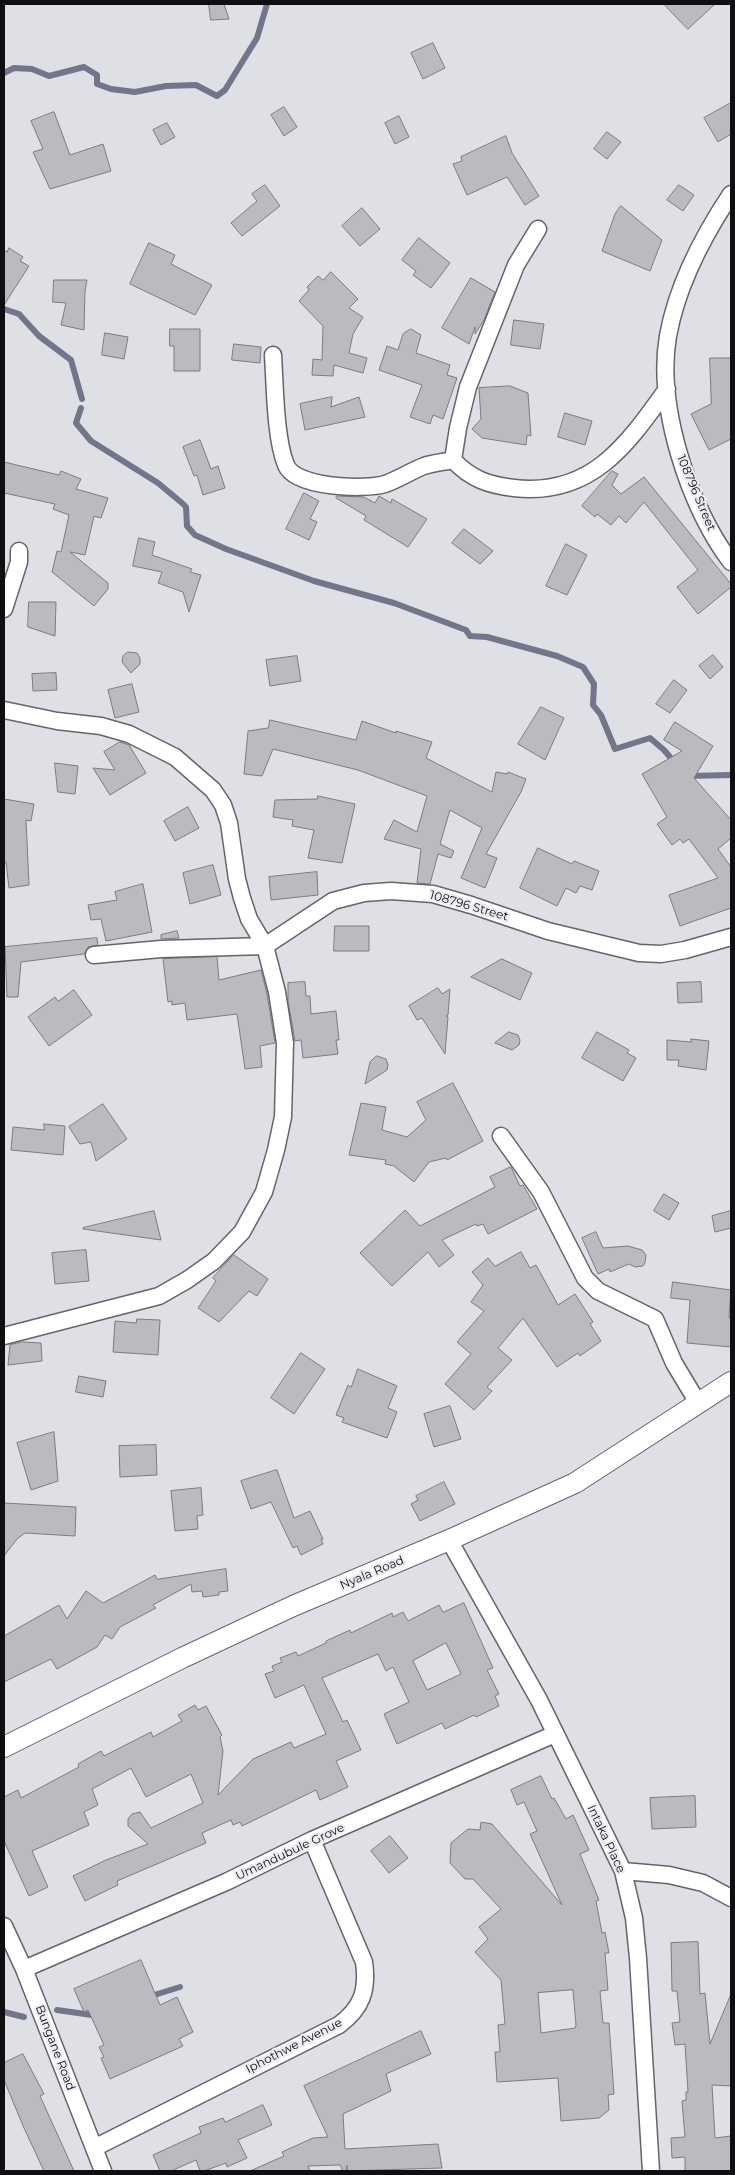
<!DOCTYPE html>
<html>
<head>
<meta charset="utf-8">
<style>
	body { margin:0 }
	#map { position:relative; width:735px; height:2175px; overflow:hidden; background:#dfdfe6; font-family:Montserrat,sans-serif }
	canvas { display:block }
	.frame { position:absolute; inset:0; border:5px solid #0f0f11; pointer-events:none }
</style>
</head>
<body>
<div id="map">
<canvas width="735" height="2175"></canvas>
<div class="frame"></div>
</div>
<script>
const context = document.querySelector('canvas').getContext('2d');
context.lineJoin = 'round';
function strokePath(path, color, width, dash) {
  context.strokeStyle = color;
  context.lineWidth = width;
  context.lineCap = dash ? 'butt' : 'round';
  context.setLineDash(dash || []);
  context.stroke(path);
}
function paint(path, color) {
  context.fillStyle = color;
  context.fill(path, 'evenodd');
}
function drawText(font, color, halo, rows, align = 'center') {
  context.font = font + ' Montserrat,sans-serif';
  context.lineWidth = 4.5;
  context.setLineDash([]);
  context.textBaseline = 'middle';
  context.strokeStyle = halo;
  context.fillStyle = color;
  for (const [text, x, y, turn = 0] of rows) {
    context.save();
    context.translate(x, y);
    context.rotate((+turn || 0) * Math.PI / 180);
    context.textAlign = isNaN(turn) ? turn : align;
    if (halo) context.strokeText(text, 0, 0);
    context.fillText(text, 0, 0);
    context.restore();
  }
}
const stream = new Path2D(`
	M4 73 14 68 32 69 49 76 84 67 97 75V84L111 89 135 92 166 86 196 85 217 96 225 90 257 38 267 4
	M4 309 19 314 39 336 71 360 82 399
	M81 408 76 423 91 441 158 483 182 503 186 507 187 526 195 535 226 549 314 581 394 603 466 630 470 636 487 637 557 656 583 667 594 684 593 705 601 715 615 749 650 738 664 750 676 764
	M688 776 731 775
	M148 1997 180 1987
	M57 2010 92 2015 98 2013
	M4 2012 24 2017`);
const building = new Path2D(`
	M209 4H224L229 19 211 20Z
	M664 4H715L688 29Z
	M433 43 445 68 423 79 411 53Z
	M731 103V134L718 142 704 118Z
	M284 107 297 127 284 136 271 115Z
	M54 112 70 155 103 144 111 171 50 189 33 152 43 149 31 121Z
	M399 116 409 137 395 144 385 123Z
	M167 123 175 137 161 145 153 130Z
	M607 132 621 142 607 159 594 149Z
	M506 136 512 153 539 196 525 205 507 177 467 195 453 164 462 161 461 157Z
	M265 185 280 206 242 236 231 223 257 201 252 194Z
	M679 185 694 195 683 211 667 200Z
	M621 206 662 240 650 271 602 251 615 214Z
	M362 208 380 229 360 246 342 226Z
	M419 238 450 263 431 288 413 275 416 271 402 260Z
	M149 243 175 255 171 264 212 285 195 315 130 284Z
	M9 248 23 257 20 261 29 266 4 305V250L7 252Z
	M331 272 358 299 349 308 363 317 353 334 349 353 367 358 363 373 334 365 333 376 312 375 313 359 322 360 323 326 299 301 309 290 307 287 318 276 323 280Z
	M471 278 495 292 484 320 475 334V327L469 344 442 328Z
	M54 280H87L85 291 84 330 61 325 66 303 53 302Z
	M514 320 544 324 540 349 511 345Z
	M170 329H200V371H174V346H170Z
	M411 329 421 335 416 353 450 365 447 375 457 378 443 419 433 415 430 424 410 417 422 385 379 370 387 346 398 350 403 334Z
	M105 333 128 337 124 359 102 355Z
	M234 344 261 347 260 363 232 360Z
	M710 358H731V439L709 450 691 414 711 404Z
	M510 386 528 393 531 436 527 435 526 445 482 438 472 429 481 419 479 388Z
	M332 397 331 407 359 397 365 417 305 430 300 404Z
	M565 413 592 421 585 445 558 437Z
	M200 440 211 469 218 466 225 488 203 495 197 475 194 476 183 447Z
	M4 462 59 475 61 471 81 479 76 489 108 498 101 518 94 516 85 555 70 552 108 583V589L94 606 52 572 57 551 61 552 69 515 53 509 55 504 4 493Z
	M612 471 618 474 612 485 621 494 644 477 731 584V587L698 614 677 587 698 570 644 502 626 523 619 516 611 525 597 514 595 517 582 506Z
	M304 493 319 501 310 519 317 522 309 540 286 529Z
	M337 496 364 497 375 503 379 496 391 503 392 499 427 519 408 547 364 520 366 516 336 498Z
	M464 529 493 551 480 564 452 543Z
	M139 538 155 542 152 555 192 569 190 572 201 575 189 612 183 592 158 583 162 572 133 566Z
	M566 544 587 555 567 595 546 586Z
	M29 602H56L55 636 28 627Z
	M128 652 137 653 140 658V664L131 673 122 662 123 656Z
	M713 655 723 667 710 679 699 666Z
	M297 656 301 681 270 686 266 660Z
	M56 673 57 690 33 691 32 674Z
	M674 680 687 690 670 713 656 704Z
	M132 684 139 712 115 718 108 690Z
	M541 707 564 718 545 760 518 744Z
	M270 720 356 740 362 721 396 733V731L432 742 426 758 492 792 496 772 507 774 508 772 526 779 521 792 486 854 497 858 485 888 461 878 482 828 450 810 440 844 454 851 451 858 438 854 430 884 417 883 421 849 384 839 394 820 417 832 427 796 358 770 273 749 262 776 244 774 248 731 268 728Z
	M675 722 713 746 694 778 731 820V838L718 849 731 867V908L680 926 669 895 718 878 689 839 683 843 680 839 672 845 657 824 667 817 642 774 682 751 664 740Z
	M120 742 129 745 146 773 110 795 93 768 115 770 104 752Z
	M55 763 78 766 75 794 58 792Z
	M318 796 355 804 342 863 308 858 314 830 292 826 293 820 273 817 275 800 317 799Z
	M4 799 34 804 31 821 26 820 29 885 9 888 6 862H4Z
	M188 807 199 828 175 841 164 821Z
	M538 848 572 864 574 861 599 871 592 890 580 886 576 893 566 888 557 906 520 888Z
	M213 865 221 895 190 904 183 873Z
	M317 872 318 895 271 900 269 877Z
	M143 884 152 932 106 941 101 919 91 920 88 905 117 900 115 892Z
	M335 926H369V951H334Z
	M177 931 179 938 161 939V935Z
	M97 938 98 945 88 947 84 954 21 962 18 997H7L5 947Z
	M217 957 219 980 261 970 267 994 275 1043 260 1046 262 1067 245 1069 237 1014 187 1020 185 1003 172 1005V1001L168 1002 163 959Z
	M502 959 532 973 520 1000 471 977Z
	M305 982 306 996H310L311 1014 336 1011 339 1040H336L338 1054 303 1058 301 1040 295 1041 288 1001V983Z
	M701 982 702 1002 678 1003 677 983Z
	M438 988 442 994 450 989 448 1015 446 1016 448 1017 445 1054 422 1018 417 1020 409 1006Z
	M74 990 92 1015 49 1046 28 1017 55 997 58 1001Z
	M509 1032 518 1035 520 1040 519 1045 512 1050 495 1043Z
	M597 1032 629 1050 627 1053 636 1058 623 1081 582 1058Z
	M691 1039 709 1041 706 1070 678 1066 679 1060H667V1040L691 1042Z
	M377 1056 386 1059 388 1065 387 1070 365 1084 370 1062Z
	M453 1083 483 1141 447 1160 446 1158 429 1162 414 1182 394 1166 385 1164 386 1160 349 1155 361 1103 386 1107 382 1130 407 1137 426 1120 417 1102Z
	M103 1104 127 1139 96 1161 91 1142 80 1144 69 1127Z
	M44 1124 65 1126 63 1155 11 1150 13 1127 44 1130Z
	M511 1167 520 1186 523 1185 537 1209 488 1234 483 1224 477 1226 476 1224 442 1240 454 1255 439 1267 428 1252 392 1286 360 1253 405 1210 420 1226 495 1187 490 1177Z
	M664 1194 679 1203 669 1220 654 1211Z
	M154 1211 161 1240 83 1229V1228Z
	M731 1211V1228L715 1232 712 1216Z
	M596 1232 603 1248 628 1246 642 1250 646 1255 645 1263 643 1266 635 1267 629 1264 610 1272 609 1269 598 1274 582 1238Z
	M86 1250 89 1281 55 1284 52 1253Z
	M521 1252 530 1268 536 1265 558 1305 575 1294 593 1322 590 1324 601 1341 580 1356 578 1353 557 1367 523 1318 498 1348 512 1360 487 1387 492 1391 474 1410 445 1384 471 1354 457 1342 484 1311 471 1302 483 1285 472 1272 488 1258 495 1266Z
	M234 1255 268 1279 257 1296 249 1291 219 1322 198 1308 216 1281 213 1278Z
	M673 1282 731 1290 729 1318 731 1319V1347L687 1343 690 1300 671 1298Z
	M137 1319 160 1320 158 1355 113 1352 115 1321 136 1323Z
	M22 1342 41 1343 42 1361 8 1365 10 1345Z
	M301 1353 325 1369 294 1414 271 1398Z
	M358 1369 397 1386 388 1408 397 1412 387 1438 342 1422 344 1418 336 1415 348 1385 351 1387Z
	M79 1376 106 1381 103 1397 76 1392Z
	M450 1406 461 1439 434 1447 424 1414Z
	M54 1432 58 1481 31 1490 17 1443Z
	M156 1445 157 1475 120 1477 119 1446Z
	M277 1470 294 1518 310 1511 323 1539H321L323 1544 301 1555 297 1546 293 1548 271 1502 251 1509 241 1481Z
	M444 1482 455 1504 420 1521 411 1504 418 1500 416 1496Z
	M201 1488 203 1515 197 1516 198 1529 175 1531 171 1491Z
	M4 1503 76 1507 75 1536 25 1533 17 1539 4 1556Z
	M226 1569 228 1591 219 1592V1595L203 1597 202 1591 192 1592 191 1584 153 1605 156 1608 120 1627 112 1639 105 1635 97 1647 57 1669 51 1659 4 1682V1636L59 1605 67 1619 86 1591 103 1603 155 1575 157 1579Z
	M464 1603 493 1668 487 1670 499 1694 495 1696 499 1706 476 1717 474 1715 445 1729 442 1723 397 1744 384 1714 409 1702 393 1667 386 1671 378 1654 322 1678 343 1722 347 1720 361 1750 336 1761 348 1787 320 1800 316 1790 242 1826 240 1822 233 1825 231 1820 202 1833 206 1843 117 1881 118 1885 85 1901 73 1876 106 1860 148 1844 128 1826V1819L132 1814 140 1812 151 1828 203 1803 191 1774 146 1797 131 1768 92 1789 98 1805 84 1812 89 1825 32 1851 48 1887 29 1896 4 1841V1797L18 1790 21 1798 79 1767 78 1764 101 1751 104 1756 151 1732 153 1737 182 1721 178 1715 195 1705 198 1710 206 1706 222 1735 220 1737 223 1751 218 1795 253 1759 291 1742 294 1748 326 1734 304 1685 275 1698 265 1674 274 1671 272 1666 282 1662 280 1658 296 1652 298 1656 326 1643V1641L350 1630 351 1633 392 1613 393 1617 403 1612 408 1621 439 1605 443 1612ZM446 1643 461 1674 427 1690 413 1661Z
	M541 1776 552 1799 554 1798 566 1819 573 1815 589 1850 580 1854 599 1900 596 1901 602 1933 605 1932 609 1953H605L608 1990 600 1991 603 2023H609L614 2094 608 2095 609 2110 599 2118 561 2121 558 2078 497 2082 495 2052H500L498 2025 505 2024 501 1980 475 1952 488 1939 479 1927 501 1909 473 1879H465L450 1863 451 1843 468 1829 480 1830 481 1822 492 1824 562 1905 530 1834 537 1831 524 1802 517 1805 511 1790ZM573 1990 576 2025 575 2028 541 2033 538 1993Z
	M695 1796 696 1827 652 1829 650 1798Z
	M390 1836 408 1858 389 1873 371 1851Z
	M698 1942 700 1994 705 1993 710 2044 731 1994V2086L712 2085 715 2138 731 2136V2171H685V2157L672 2158 671 2138 685 2137 682 2101 686 2100V2092H688L685 2044 675 2045 672 2023 680 2022 677 1991H672L671 1943Z
	M141 1960 160 2005 177 1997 193 2032 179 2039 183 2046 110 2079 101 2058 104 2057 99 2047 104 2045 88 2010 84 2012 74 1989Z
	M421 2031 431 2054 386 2074 391 2091 343 2114 345 2149 438 2144 442 2168 347 2171V2165L346 2171H343L340 2165 308 2166 310 2171H250L284 2156 282 2152 313 2138 328 2137 304 2086Z
	M23 2054 44 2094 40 2096 74 2171H44L24 2128 4 2080V2063Z
	M263 2105 272 2125 238 2140 247 2158 227 2167 226 2163 204 2171H200L196 2160 171 2171H160L153 2155 201 2133 199 2127 223 2118 225 2122Z`);
const minor = new Path2D(`
	M731 194C703 236 677 286 668 336 656 405 689 508 731 562
	M273 355C275 385 275 438 286 465 295 488 365 490 385 484 399 479 411 471 424 466 433 463 444 462 453 460L458 428 468 387 516 265 538 229
	M453 460C471 479 488 485 514 488 591 497 627 445 667 389
	M4 609 19 562V551
	M4 710 57 721 101 726 129 734 175 757 213 790 223 805 229 823 237 879 242 898 249 919 265 946 277 992 285 1043 283 1117 276 1150 264 1192 242 1232 214 1261 187 1280 159 1296 4 1336
	M94 955 161 949 265 946 333 901 364 893 391 891 433 894 471 905 548 931 639 953 661 954 685 950 731 937
	M501 1136 541 1192 585 1278 598 1291 655 1319 674 1363 698 1403
	M449 1540 539 1700 623 1871 634 1918 638 1958 651 2171
	M623 1871 669 1875 703 1883 731 1898
	M4 1926 24 1969 103 2171
	M24 1969 226 1882 312 1840 555 1734
	M94 2148 339 2025C362 2008 368 1990 364 1962L312 1840`);
const tertiary = new Path2D(`
	M4 1747 182 1658 293 1606 449 1540 575 1483 731 1382`);
const streetNames = [
	["108796 Street",696,493,67],
	["108796 Street",469,906,16],
	["Nyala Road",372,1573,-23],
	["Intaka Place",606,1839,65],
	["Umandubule Grove",290,1852,-25],
	["Iphothwe Avenue",294,2046,-27],
	["Bungane Road",55,2048,69]
];
strokePath(stream, '#74748a', 6);
paint(building, '#babac0');
strokePath(building, '#7b7b81', 1);
strokePath(minor, '#64646a', 19);
strokePath(tertiary, '#64646a', 22);
strokePath(minor, '#fff', 16);
strokePath(tertiary, '#fff', 20);
drawText('12px', '#0f0f11', '#ececf3', streetNames);
</script>
</body>
</html>
